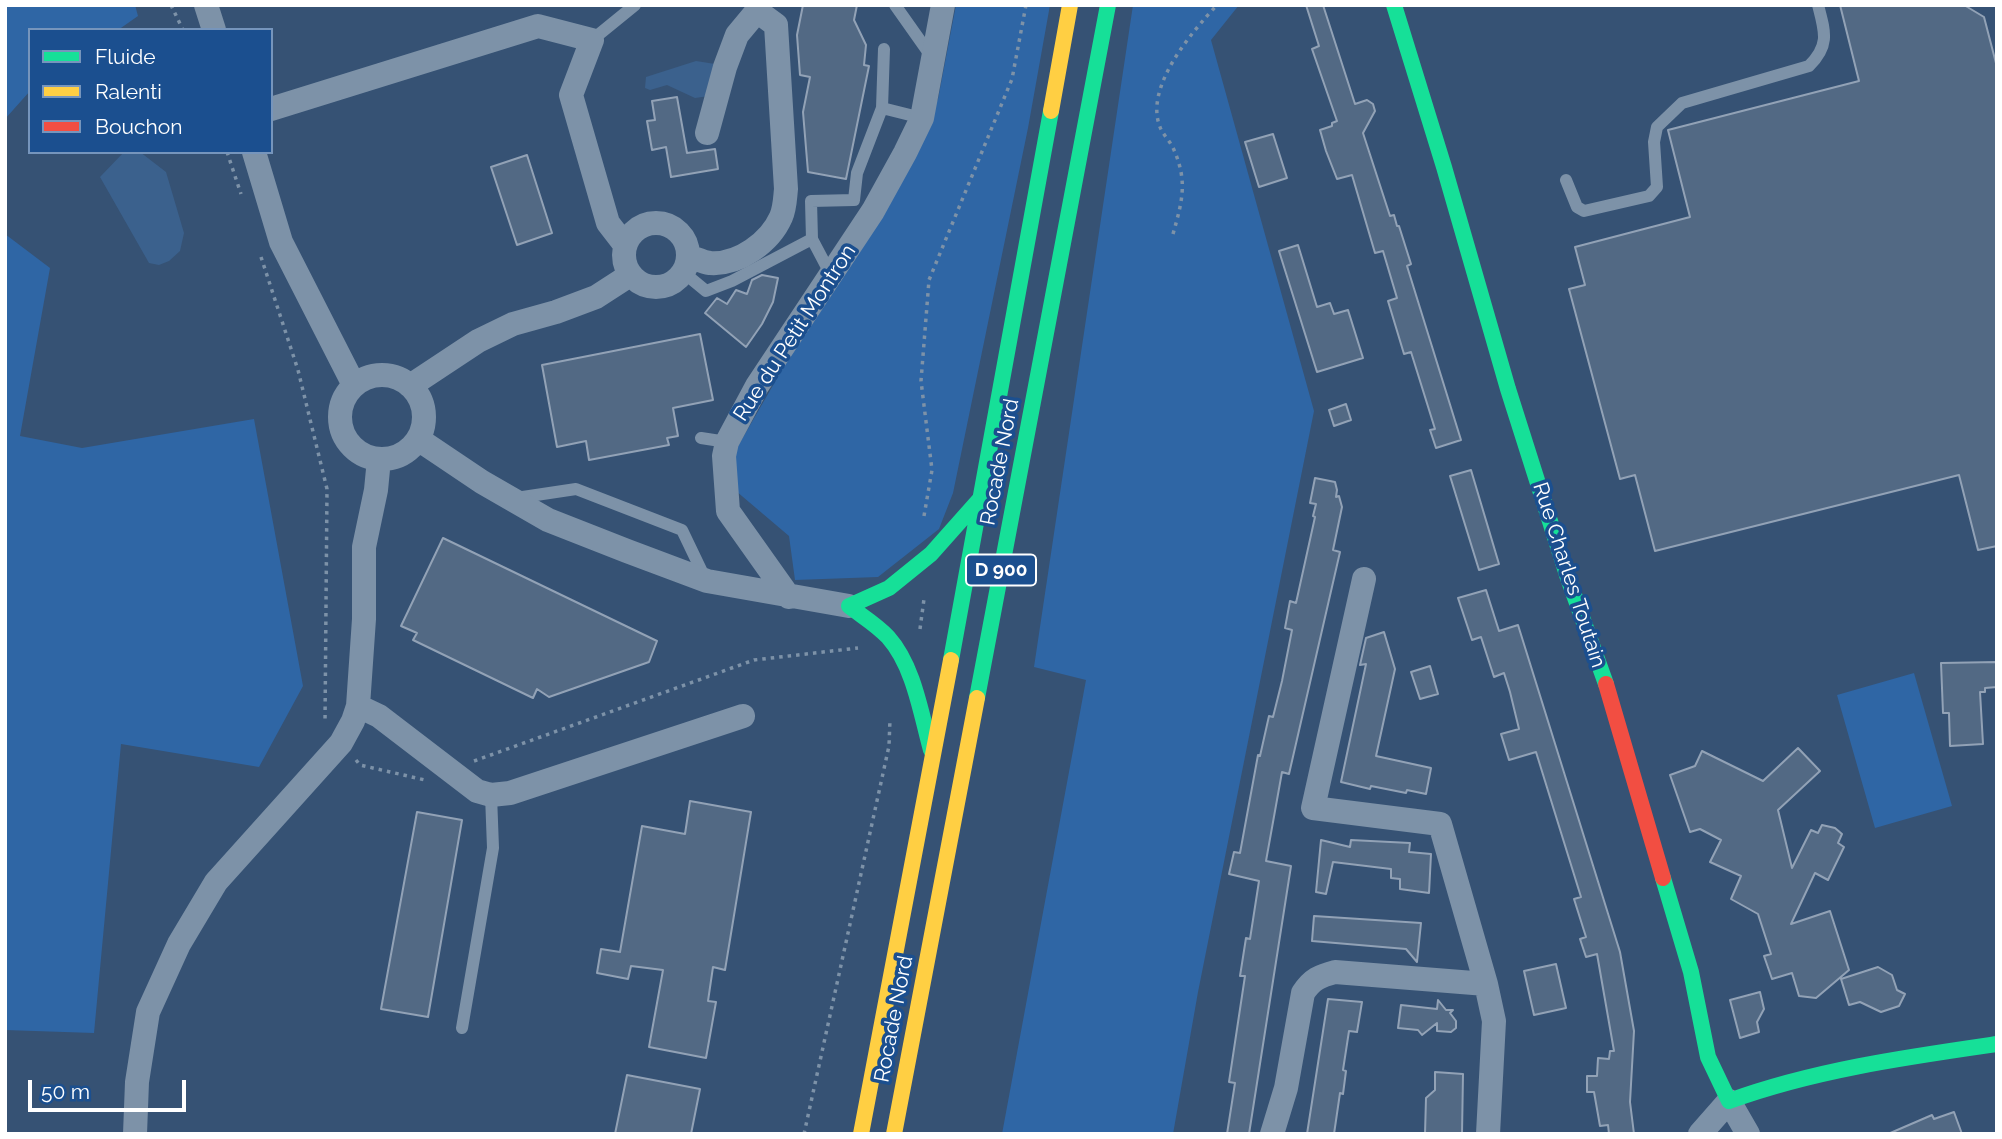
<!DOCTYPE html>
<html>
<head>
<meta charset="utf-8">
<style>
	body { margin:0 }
	#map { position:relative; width:2002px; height:1139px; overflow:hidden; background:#365274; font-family:Raleway,sans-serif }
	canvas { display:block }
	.frame { position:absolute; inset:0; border:7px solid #fff; pointer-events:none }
	.legend { position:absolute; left:28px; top:28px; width:245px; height:126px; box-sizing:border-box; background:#1b4f8f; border:2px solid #7695bc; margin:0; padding:9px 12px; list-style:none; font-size:21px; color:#fff }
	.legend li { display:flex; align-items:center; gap:14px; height:35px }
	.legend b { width:35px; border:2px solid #7695bc }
	.scale { position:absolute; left:28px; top:1080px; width:158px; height:32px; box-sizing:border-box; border:4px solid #fff; border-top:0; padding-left:9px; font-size:21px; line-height:24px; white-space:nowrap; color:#fff; -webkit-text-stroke:5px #1b4f8f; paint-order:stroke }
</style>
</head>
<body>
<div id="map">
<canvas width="2002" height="1139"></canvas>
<div class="frame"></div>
<ul class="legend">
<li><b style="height:9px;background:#16e098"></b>Fluide</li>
<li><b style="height:9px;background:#ffcf43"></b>Ralenti</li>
<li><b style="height:9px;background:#f24e42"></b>Bouchon</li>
</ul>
<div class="scale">50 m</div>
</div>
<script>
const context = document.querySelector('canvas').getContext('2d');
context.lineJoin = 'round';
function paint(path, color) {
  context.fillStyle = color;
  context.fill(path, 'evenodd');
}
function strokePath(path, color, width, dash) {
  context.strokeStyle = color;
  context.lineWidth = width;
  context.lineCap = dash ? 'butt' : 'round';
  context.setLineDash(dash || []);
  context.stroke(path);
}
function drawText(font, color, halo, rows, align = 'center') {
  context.font = font + ' Raleway,sans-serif';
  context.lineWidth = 7;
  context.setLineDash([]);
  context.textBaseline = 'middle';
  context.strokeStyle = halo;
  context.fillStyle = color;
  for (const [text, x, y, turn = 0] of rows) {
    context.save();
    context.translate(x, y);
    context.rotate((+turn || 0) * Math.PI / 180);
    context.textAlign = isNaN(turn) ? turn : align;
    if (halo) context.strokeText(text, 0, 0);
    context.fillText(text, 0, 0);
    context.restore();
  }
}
const green = new Path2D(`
	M5 5H135L138 16 118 30H30V91L5 119Z
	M956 5H1050L1028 128 953 493 939 529 878 577 795 580 789 536 736 491 734 453 938 99Z
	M1133 5H1239L1211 40 1314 411 1198 992 1173 1134H1002L1086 680 1034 667Z
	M5 234 50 268 20 436 82 448 254 419 303 686 259 767 121 744 94 1033 5 1030Z
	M1914 673 1952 806 1875 828 1837 695Z`);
const water = new Path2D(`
	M696 61 715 64 709 96 695 98 667 85 650 90 645 88 646 77Z
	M124 152H140L166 172 184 233 180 251 169 261 159 265 149 263 100 177Z`);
const building = new Path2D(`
	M803 5H857L854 20 866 45 864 65 869 66 846 179 808 172 803 112 810 77 800 75 797 35Z
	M1306 5H1323L1355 104 1367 100 1373 104 1375 111 1363 133 1390 216 1394 215 1397 226H1399L1411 264 1407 266 1461 440 1436 448 1430 430 1435 429 1411 352 1404 354 1388 301 1397 298 1383 251 1375 253 1352 175 1337 179 1326 151 1320 130 1332 126V123L1337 121 1312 49 1319 46Z
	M1840 5H1964L1984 17 1997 67V546L1978 550 1959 475 1655 551 1635 475 1620 479 1569 289 1585 285 1575 247 1690 217 1668 130 1859 81Z
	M677 97 687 153 715 149 718 169 671 177 666 147 652 150 647 121 655 120 652 101Z
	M1273 134 1287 178 1259 187 1245 142Z
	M527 155 552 233 517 245 491 167Z
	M1298 245 1317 307 1330 303 1334 314 1348 310 1363 358 1317 372 1279 251Z
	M762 275 778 278 773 302 762 324 746 347 705 313 717 298 727 304 736 290 747 294 752 280Z
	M700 334 713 400 673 408 678 436 667 438 669 445 589 460 586 441 557 447 542 365Z
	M1346 404 1351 420 1334 426 1329 410Z
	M1471 470 1499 564 1479 570 1450 476Z
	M1315 478 1335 482 1337 490 1336 497 1339 496 1342 507 1333 550 1340 552 1289 774 1282 772 1266 861 1291 866 1249 1134H1227L1235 1083 1229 1082 1245 976H1240L1246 938 1250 939 1259 881 1229 874 1234 852 1240 853 1258 755 1260 756 1269 716 1273 717 1282 681 1292 630 1285 628 1290 601 1296 603 1315 517 1313 516 1316 504 1310 503Z
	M443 538 657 641 649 662 549 697 537 689 533 698 413 640 417 633 401 626Z
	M1486 590 1499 631 1518 625 1620 952 1634 1031 1630 1102 1634 1134H1609L1608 1125 1600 1126 1594 1092H1587V1076H1597L1598 1058 1609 1059 1610 1051H1614L1597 954 1586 957 1580 939 1586 937 1574 899 1581 897 1536 752 1509 760 1501 734 1519 729 1510 692 1504 673 1494 677 1481 637 1472 640 1458 598Z
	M1384 632 1395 669 1376 756 1431 768 1426 794 1407 790 1406 793 1371 786 1370 789 1341 782 1366 664 1360 665 1366 638Z
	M1997 662V687L1985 688V692H1980L1983 744 1950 746 1949 713H1943L1941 663Z
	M1430 666 1438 694 1420 699 1411 672Z
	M1798 748 1820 771 1778 810 1792 868 1811 830 1818 833 1822 825 1835 828 1842 834 1838 843 1844 847 1828 880 1815 873 1791 924 1830 911 1849 970 1816 998 1799 996 1792 973 1772 979 1764 956 1771 954 1758 914 1731 899 1741 876 1710 862 1721 840 1700 829 1690 832 1670 775 1695 766 1702 751 1763 781Z
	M690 801 751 812 725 970 713 967 708 1001 716 1002 706 1058 649 1047 663 970 631 966 628 979 597 973 601 949 620 952 642 826 685 834Z
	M417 812 462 820 428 1017 381 1009Z
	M1321 840 1350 847 1351 840 1410 843 1409 852 1431 854 1429 893 1400 889V879L1391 878V869L1333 862 1326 894 1316 892Z
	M1314 916 1421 923 1417 962 1406 949 1312 941Z
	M1556 964 1566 1008 1534 1015 1524 971Z
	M1878 967 1892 975 1897 990 1905 994 1899 1006 1881 1012 1860 1002 1849 1005 1841 979Z
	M1760 992 1764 1009 1757 1022 1759 1032 1740 1038 1730 1000Z
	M1328 999 1362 1002 1357 1032 1349 1031 1343 1070 1346 1071 1343 1094 1340 1093 1334 1134H1307Z
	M1438 1000 1446 1010H1453L1450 1013 1456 1021V1028L1451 1032 1437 1031V1023L1422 1035 1418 1030 1398 1028 1401 1005 1437 1009Z
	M1435 1072 1463 1074 1462 1134H1425L1426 1098 1435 1090Z
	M627 1075 700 1089 691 1134H615Z
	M1954 1112 1962 1134H1888L1932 1115 1934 1119Z`);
const path = new Path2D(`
	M171 5 183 30
	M227 152 241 194
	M1173 234C1182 202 1188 182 1174 150 1171 142 1163 135 1160 127 1144 87 1192 32 1217 5
	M261 257 298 370 327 489 325 723
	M924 516 932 470 921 381 929 280 1012 79 1026 5
	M920 629 924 599
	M356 760 360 765 425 780
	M474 761 754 660 858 648
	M804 1134 889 746 890 719`);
const lane = new Path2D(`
	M895 5 931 56
	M592 40 635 5
	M882 108 922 118
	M1566 180 1577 207 1584 211 1649 196 1657 187 1654 142 1657 127 1682 103 1809 66C1830 45 1825 32 1818 5
	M683 272 706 291 732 281 812 239
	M831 275 812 239 811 201 854 200 857 173 882 108 884 49
	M701 438 727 442
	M516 498 576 489 682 530 705 578
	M462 1028 493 848 491 795`);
const street = new Path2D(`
	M206 5 214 30
	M271 109 538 26 592 40 571 95 608 223 625 245
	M254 152 281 242 354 385
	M624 255a32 32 0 1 1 64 0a32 32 0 1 1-64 0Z
	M688 256C695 258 703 262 710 263 739 265 770 242 781 217 785 208 785 198 786 189L776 25 757 11 737 35 725 67 707 133
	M340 417a42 42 0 1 1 84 0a42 42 0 1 1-84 0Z
	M410 386 478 341 513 324 556 312 596 297 630 275
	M418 439 482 482 548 520 627 551 707 581 849 606
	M1364 579 1313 808 1440 824 1486 984
	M789 597 728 511 724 456 727 442 757 386 873 211 905 153 922 118 943 5
	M358 706 364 619V547L376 490 379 459
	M135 1134 137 1082 148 1012 179 944 216 882 341 743 353 721 358 706 379 716 477 791 491 795 510 793 743 716
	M1272 1134 1286 1088 1303 993C1312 979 1320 976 1335 972L1486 984 1494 1021 1488 1134
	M1700 1134 1729 1101 1748 1134`);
const fast = new Path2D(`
	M1394 5 1444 167 1508 389 1568 578 1606 684
	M951 660 1051 111
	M977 698 1108 5
	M931 750C921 714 914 666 888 637 877 625 862 616 849 606L889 588 931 554 979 500
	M1663 878 1691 972 1708 1057 1729 1101C1814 1070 1907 1057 1997 1044`);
const slow = new Path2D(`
	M1051 111 1070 5
	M861 1134 951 660
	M894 1134 977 698`);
const jam = new Path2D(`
	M1606 684 1663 878`);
const shields = [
	[1001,570,70]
];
const shieldNames = [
	["D 900",1001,570]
];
const streetNames = [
	["Rue du Petit Montron",795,333,-57],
	["Rocade Nord",1000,462,-79],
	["Rue Charles Toutain",1569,575,72],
	["Rocade Nord",894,1019,-79]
];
paint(green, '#2f66a5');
paint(water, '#3b618d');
paint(building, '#526984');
strokePath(building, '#92a2b6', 2);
strokePath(path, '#7d92a8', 3.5, [3.5, 5]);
strokePath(lane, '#7d92a8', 12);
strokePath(street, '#7d92a8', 24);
strokePath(fast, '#16e098', 16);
strokePath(slow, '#ffcf43', 16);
strokePath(jam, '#f24e42', 16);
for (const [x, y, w] of shields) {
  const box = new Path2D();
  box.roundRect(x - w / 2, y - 15.5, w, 31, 5);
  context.fillStyle = '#1b4f8f';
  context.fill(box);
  strokePath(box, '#fff', 2);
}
drawText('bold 19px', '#fff', null, shieldNames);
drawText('21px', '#fff', '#1b4f8f', streetNames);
</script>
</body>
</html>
